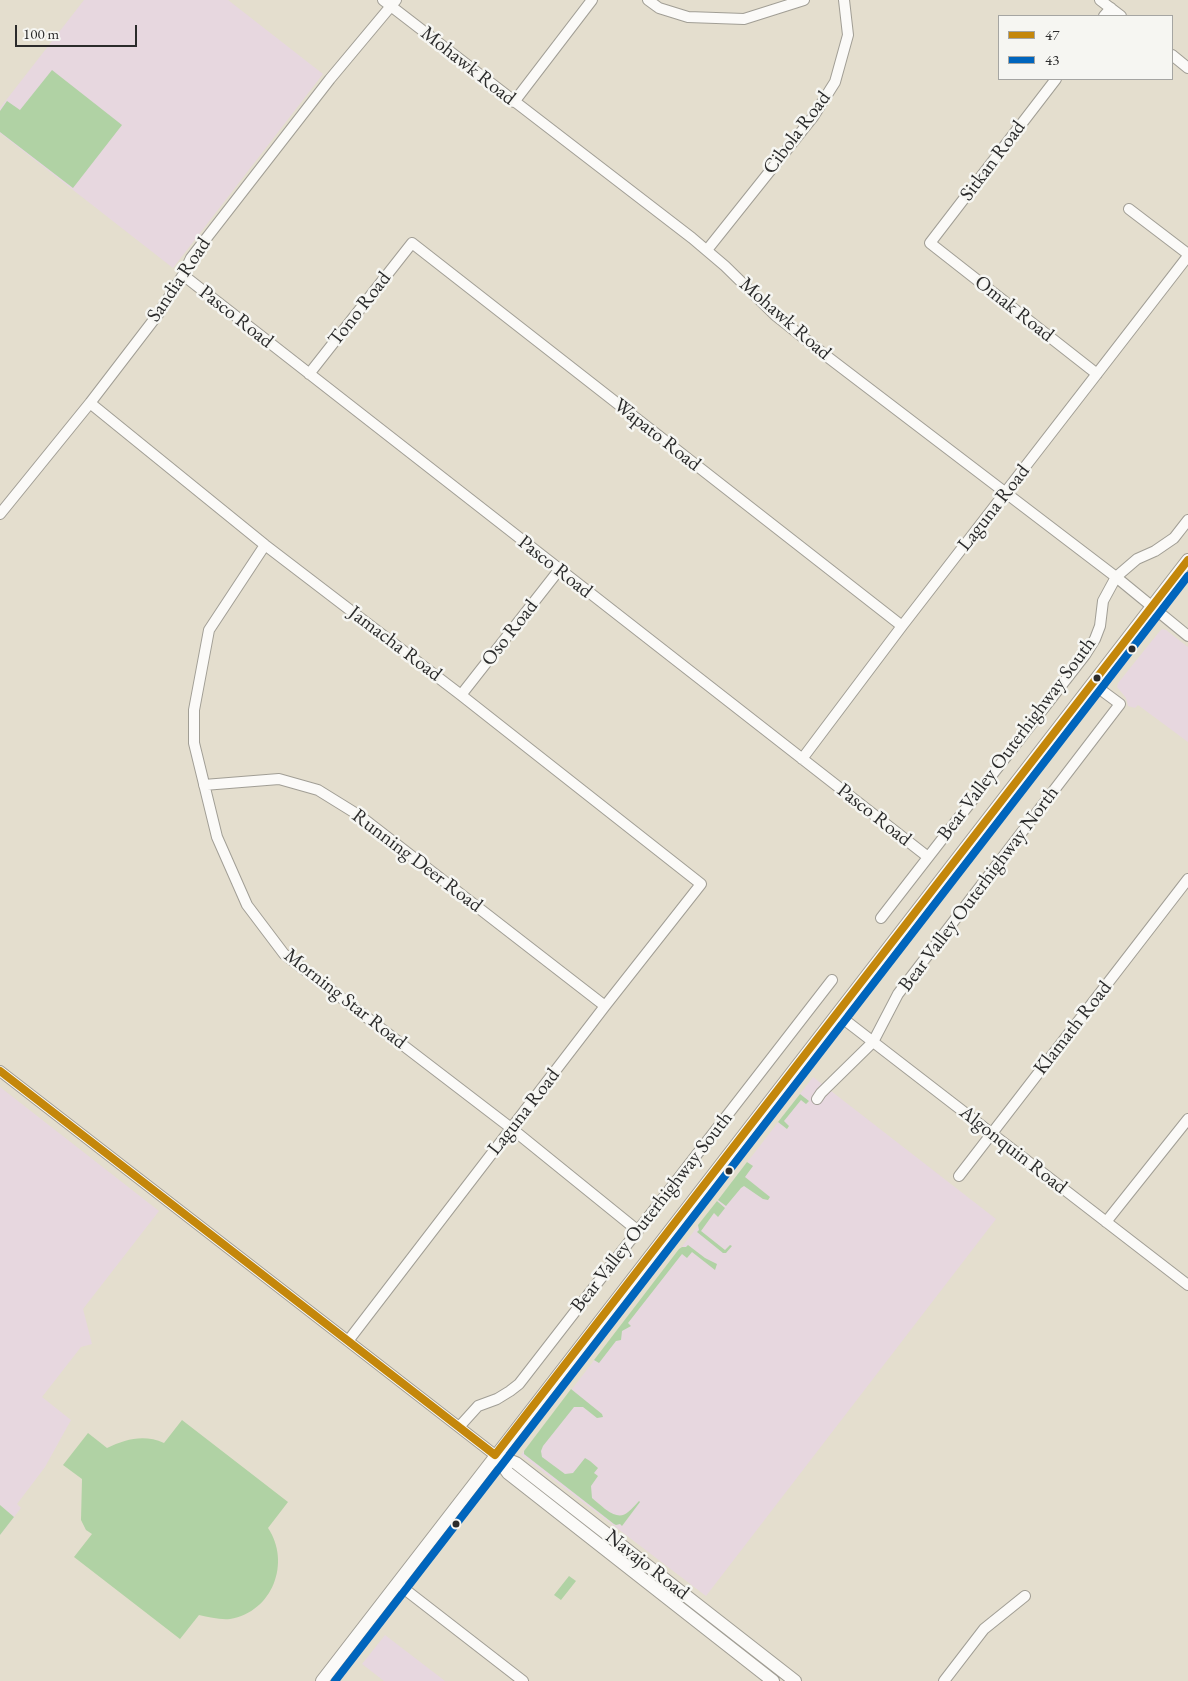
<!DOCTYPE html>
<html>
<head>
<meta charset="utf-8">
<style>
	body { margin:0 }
	#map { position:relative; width:1188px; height:1681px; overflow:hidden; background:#e4dece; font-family:"EB Garamond",serif }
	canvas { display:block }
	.legend { position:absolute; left:998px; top:15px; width:175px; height:65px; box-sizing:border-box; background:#f6f6f2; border:1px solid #a5a5a2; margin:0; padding:6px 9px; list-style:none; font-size:15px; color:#2b2b2b }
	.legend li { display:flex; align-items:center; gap:10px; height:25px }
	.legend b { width:25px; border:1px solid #a5a5a2 }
	.scale { position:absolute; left:15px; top:25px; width:122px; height:22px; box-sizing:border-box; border:2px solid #2b2b2b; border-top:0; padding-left:6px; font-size:15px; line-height:18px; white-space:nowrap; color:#2b2b2b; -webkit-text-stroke:4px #f6f6f2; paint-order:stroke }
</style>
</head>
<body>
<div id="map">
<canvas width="1188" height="1681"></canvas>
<ul class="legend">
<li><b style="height:6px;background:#c4870b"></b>47</li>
<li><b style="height:6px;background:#0065bd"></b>43</li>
</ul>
<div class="scale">100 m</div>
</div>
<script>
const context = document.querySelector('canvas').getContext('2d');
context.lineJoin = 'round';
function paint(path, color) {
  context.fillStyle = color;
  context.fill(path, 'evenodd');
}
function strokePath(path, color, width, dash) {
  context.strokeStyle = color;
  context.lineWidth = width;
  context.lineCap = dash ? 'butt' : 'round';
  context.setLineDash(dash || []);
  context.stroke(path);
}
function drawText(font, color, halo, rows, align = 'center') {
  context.font = font + ' "EB Garamond",serif';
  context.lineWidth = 5;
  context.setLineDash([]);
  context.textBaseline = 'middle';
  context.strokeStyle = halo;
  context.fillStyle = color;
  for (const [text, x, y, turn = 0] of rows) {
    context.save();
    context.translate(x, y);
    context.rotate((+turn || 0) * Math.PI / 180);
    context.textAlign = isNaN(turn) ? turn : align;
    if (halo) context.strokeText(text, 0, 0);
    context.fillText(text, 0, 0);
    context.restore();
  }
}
const built = new Path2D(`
	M84 0H228L323 74 173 268 0 133V108Z
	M1162 629 1166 630 1188 647V742L1138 705 1135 708 1128 706 1126 698 1117 687 1118 683 1159 632Z
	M813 1077 996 1219 706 1596 521 1455Z
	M0 1087 159 1211 83 1309 92 1344 81 1347 42 1397 71 1420 45 1467 17 1504 21 1508 0 1535Z
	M385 1635 445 1681H384L362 1664Z`);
const green = new Path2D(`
	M52 70 122 125 73 188 0 132V111L7 101 20 110Z
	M800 1094 809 1101 806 1104 801 1100 784 1121 789 1126 787 1129 778 1122Z
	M747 1162 753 1166 745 1177 770 1197 768 1200 763 1199 744 1186 741 1188 726 1206 718 1200Z
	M717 1201 725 1208 718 1217 714 1213 701 1231 725 1250 730 1245 732 1246 726 1253H723L697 1232 699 1230 698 1225Z
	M688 1245 705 1258 717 1264 715 1270 692 1252 687 1258 682 1254 628 1323 631 1326 622 1331 621 1340 616 1341 599 1363 594 1360 679 1249 682 1247H686Z
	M571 1389 602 1414 603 1417 597 1418 583 1407H574L543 1446 541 1451 542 1457 565 1474 573 1473 585 1458 590 1461 598 1468 594 1473 598 1476 591 1486 592 1498C596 1502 601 1505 605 1509 622 1521 626 1515 639 1501L640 1502 622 1526 620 1524 616 1525 614 1524 524 1454V1451Z
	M182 1420 288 1502 268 1528C291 1562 273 1612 230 1619 220 1620 209 1617 199 1615L180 1639 74 1557 92 1534 86 1530 81 1520 82 1479 63 1465 88 1433 107 1448C126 1439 144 1434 164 1443Z
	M0 1505 14 1517 0 1535Z
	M569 1576 576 1581 561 1600 554 1595Z`);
const minor = new Path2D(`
	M383 0 692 238 725 266 775 315 829 358 1116 577 1188 636
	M648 0 659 8 688 17 744 19 804 0
	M1100 0 1121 16
	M1104 16 1111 8
	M1172 55 1188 68
	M1056 79 930 243 1097 374
	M514 102 592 0
	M1129 209 1188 254
	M707 250 813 117 835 82 848 35 844 0
	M183 275 928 857
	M309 374 412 243 902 626
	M90 403 265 545 461 695 701 884 605 1006 348 1341
	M0 514 90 403 159 313 183 275 191 258 330 79 396 0
	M265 545 209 630 194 710V743L217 837 247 905 284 954 511 1128 637 1230
	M461 695 559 570
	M802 759 902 626 1188 256
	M204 785 279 779 318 790 360 816 605 1006
	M881 918 1085 655 1095 639 1100 626 1103 601 1116 577 1137 559 1155 551 1174 538 1188 520
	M837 1014 1188 1285
	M0 1071 495 1455
	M817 1099 821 1093 873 1042 898 994 1120 704 1093 684
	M959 1176 1188 879
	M1106 1222 1188 1119
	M459 1427 478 1406 497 1399 510 1391 519 1384 832 980
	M398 1584 523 1681
	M944 1681 984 1629 1025 1596`);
const major = new Path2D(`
	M495 1455 516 1463 795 1681
	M495 1455 508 1473 773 1681
	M322 1681 1188 560`);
const bus1 = new Path2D(`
	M0 1071 495 1455 1188 560`);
const bus2 = new Path2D(`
	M335 1681 1188 576`);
const markers = [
	[1132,649,4.5,"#2b2b2b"],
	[1097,678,4.5,"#2b2b2b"],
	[729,1171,4.5,"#2b2b2b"],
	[456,1524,4.5,"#2b2b2b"]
];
const streetNames = [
	["Mohawk Road",468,66,38],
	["Cibola Road",797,133,-53],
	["Sitkan Road",993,161,-53],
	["Sandia Road",179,280,-56],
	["Tono Road",360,309,-52],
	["Omak Road",1014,309,38],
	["Pasco Road",236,317,38],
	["Mohawk Road",785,319,41],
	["Wapato Road",657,435,38],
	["Laguna Road",994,508,-52],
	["Pasco Road",555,567,38],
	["Oso Road",510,633,-52],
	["Jamacha Road",395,644,37],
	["Bear Valley Outerhighway South",1017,739,-53],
	["Pasco Road",874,815,38],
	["Running Deer Road",417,861,37],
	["Bear Valley Outerhighway North",979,889,-53],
	["Morning Star Road",345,999,38],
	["Klamath Road",1073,1028,-52],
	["Laguna Road",524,1112,-52],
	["Algonquin Road",1013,1150,38],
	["Bear Valley Outerhighway South",652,1212,-52],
	["Navajo Road",647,1565,38]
];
paint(built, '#e7d7df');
paint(green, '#b0d2a4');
strokePath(minor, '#a19e95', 12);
strokePath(major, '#a19e95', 14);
strokePath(minor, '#fbfaf8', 10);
strokePath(major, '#fbfaf8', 12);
strokePath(bus1, '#c4870b', 8);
strokePath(bus2, '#0065bd', 8);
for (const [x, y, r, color] of markers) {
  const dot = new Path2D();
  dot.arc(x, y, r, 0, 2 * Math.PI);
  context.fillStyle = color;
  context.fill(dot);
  strokePath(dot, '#f6f6f2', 2);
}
drawText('20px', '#2b2b2b', '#f6f6f2', streetNames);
</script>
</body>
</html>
